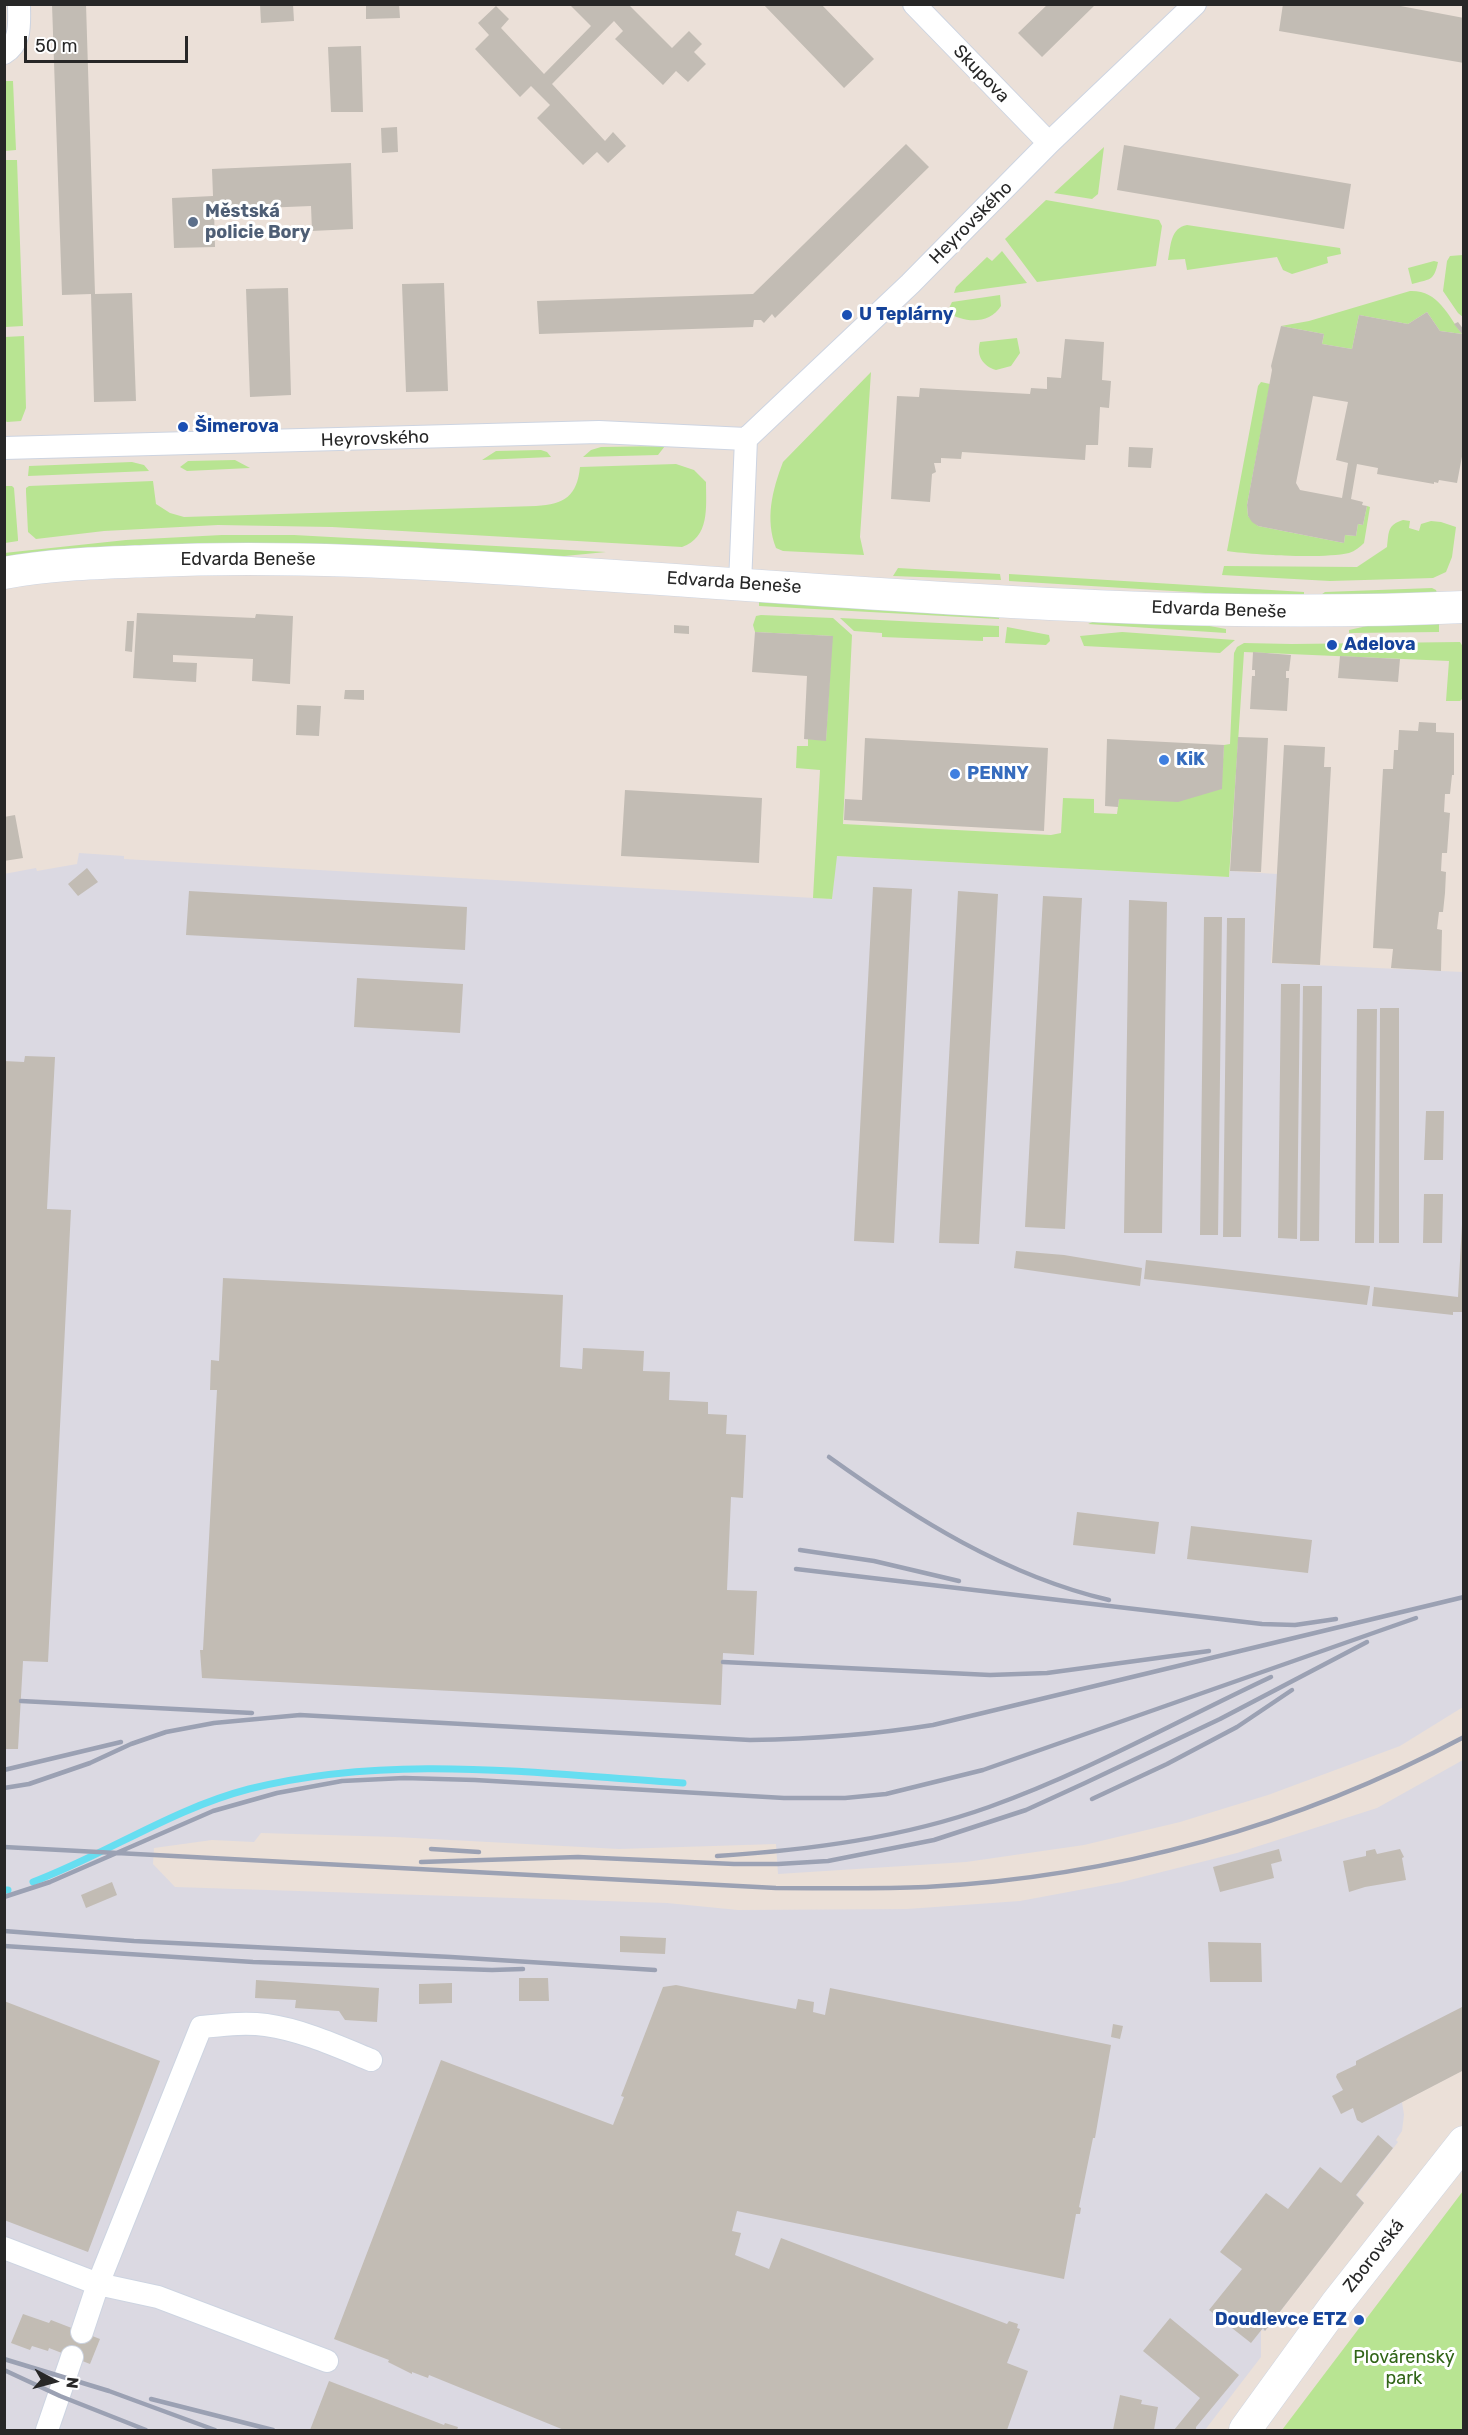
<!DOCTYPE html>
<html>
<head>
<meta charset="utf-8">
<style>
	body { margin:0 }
	#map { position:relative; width:1468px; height:2435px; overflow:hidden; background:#ebe0d8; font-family:Rubik,sans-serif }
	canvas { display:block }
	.frame { position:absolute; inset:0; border:6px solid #272727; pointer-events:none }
	.north { position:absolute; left:24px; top:2351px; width:60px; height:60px; -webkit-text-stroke:4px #fff; paint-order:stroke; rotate:96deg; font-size:16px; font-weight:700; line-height:24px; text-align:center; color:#272727 }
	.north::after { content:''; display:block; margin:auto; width:21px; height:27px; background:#272727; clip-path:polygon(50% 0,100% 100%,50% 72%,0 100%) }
	.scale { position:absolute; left:24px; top:36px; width:164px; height:27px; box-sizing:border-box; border:3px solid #272727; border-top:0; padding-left:8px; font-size:18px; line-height:21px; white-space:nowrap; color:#272727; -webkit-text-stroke:4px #fff; paint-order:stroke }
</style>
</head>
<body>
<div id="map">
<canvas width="1468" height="2435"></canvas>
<div class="frame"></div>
<div class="north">N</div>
<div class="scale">50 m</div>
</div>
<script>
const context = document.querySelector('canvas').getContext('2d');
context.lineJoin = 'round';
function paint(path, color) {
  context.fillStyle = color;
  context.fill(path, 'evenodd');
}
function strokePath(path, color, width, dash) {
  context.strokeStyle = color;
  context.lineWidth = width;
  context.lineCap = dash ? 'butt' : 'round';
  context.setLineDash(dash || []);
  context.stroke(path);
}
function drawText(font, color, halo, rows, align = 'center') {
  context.font = font + ' Rubik,sans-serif';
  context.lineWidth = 6;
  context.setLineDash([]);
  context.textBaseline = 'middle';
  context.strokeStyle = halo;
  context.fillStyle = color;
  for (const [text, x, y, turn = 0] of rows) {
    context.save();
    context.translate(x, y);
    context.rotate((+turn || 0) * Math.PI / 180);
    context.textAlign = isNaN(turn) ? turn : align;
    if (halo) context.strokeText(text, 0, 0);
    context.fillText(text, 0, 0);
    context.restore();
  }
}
const industrial = new Path2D(`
	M79 853 124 856V859L832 899 836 856 1229 877 1230 871 1277 874 1271 963 1463 972V1707L1400 1746 1268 1795 1180 1822 1084 1845 966 1862 778 1874 776 1844 619 1849 395 1837 261 1833 254 1842 212 1840 154 1848 153 1864 175 1887 667 1903 738 1910 907 1909 1020 1901 1122 1882 1237 1853 1377 1808 1463 1760V2070L1402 2102 1404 2115 1402 2131 1396 2140 1398 2142 1357 2195 1364 2203 1265 2331 1261 2330V2357L1205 2430H5L4 874 36 868 37 871 77 864Z`);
const green = new Path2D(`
	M4 81H13L16 150 5 151Z
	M1104 147 1098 194 1092 199 1054 193Z
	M4 160H17L23 326 5 327Z
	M1046 200 1159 220 1162 226 1156 266 1037 282 1005 239Z
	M1187 225 1340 248 1341 254 1327 257 1328 263 1292 274 1283 270 1277 257 1187 270 1185 259 1168 260C1171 246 1170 228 1187 225Z
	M1002 251 1027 283 954 293 956 287 987 257 992 261Z
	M1463 255H1464L1463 317 1458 313 1443 291 1447 261 1450 256Z
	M1434 261 1438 262C1434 282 1429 279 1412 284L1408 268Z
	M1410 291C1438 290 1447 314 1462 334L1440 331 1427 312 1408 324 1359 315 1352 349 1322 344 1324 334 1281 326 1309 321Z
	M1000 295 1001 306C989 325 964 323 947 312L952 302Z
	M24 336 26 408 21 421 7 422 4 420 5 337Z
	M1017 338 1020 353 1011 366 996 370C983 366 976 356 980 342Z
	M871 372 860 537 864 555 783 551 776 548C765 519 772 491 783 462Z
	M1261 382 1270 384 1247 505 1248 516 1258 526 1344 543 1345 535 1356 536 1358 524 1363 525 1367 506 1370 507 1364 543C1360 547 1355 551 1349 553 1322 559 1254 555 1227 551L1258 386Z
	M665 446 658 455 583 457 591 450 601 447Z
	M541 450 547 452 551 457 482 460 496 451Z
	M235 460 250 468 187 471 180 467 188 461Z
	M132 462 144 465 149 471 28 476 29 466Z
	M676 464 694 470 706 482C706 508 710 537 682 547L332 527 218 525 104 531 36 539 28 532 26 492V488L29 486 153 481 156 504 170 513 184 517 536 506C565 504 577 496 580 467Z
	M5 486H12L14 488 18 539V541L5 543Z
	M1403 520 1410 521 1409 528 1419 531 1421 524 1431 521 1441 522 1456 527 1452 557 1446 572 1433 578 1330 581 1222 575 1224 566 1357 567 1387 547C1389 532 1387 525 1403 520Z
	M222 535H294L606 552 544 558 264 544H179L92 552 5 562 4 553 126 540Z
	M898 568 1000 574 1001 580 893 576Z
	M1009 574 1304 592V599L1009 581Z
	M1432 588 1436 590 1438 596 1315 599 1325 592Z
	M759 596 1000 611 999 619 759 606Z
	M761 615 833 618 852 635 843 824 1051 835 1061 833 1063 798 1094 799V813L1117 814 1119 799 1221 789 1224 745 1230 744 1234 653 1237 647 1244 643 1292 644 1460 642 1463 647V698L1460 701H1446L1449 661 1244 652 1229 877 837 856 832 899 813 898 820 770 796 768 797 746H808V739L826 740 832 636 755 632 753 625 756 616Z
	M840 618 999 626V637H983V641L882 637V633L854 631Z
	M1101 618 1177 620 1226 629V633L1088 624Z
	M1439 621V632L1349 633V630L1376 624Z
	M1007 627 1049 635 1050 641 1046 645 1005 643Z
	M1122 632 1235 640 1220 653 1084 646 1080 636Z
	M1463 2191V2430H1282Z`);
const stream = new Path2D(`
	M33 1882C107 1854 172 1809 249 1789 392 1753 538 1774 683 1783
	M4 1890H8`);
const building = new Path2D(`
	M52 4H86L95 294 132 293 136 401 94 402 91 294 62 295Z
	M260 4H293L294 21 261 23Z
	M366 4H399L400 18 366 19Z
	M569 4H628L672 48 689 31 702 44 694 52 706 64 688 82 676 71 663 85 615 39 623 31 614 21 552 84 605 141 613 132 626 146 608 163 597 152 583 165 537 118 550 105 531 86 520 97 475 49 489 35 478 23 496 6 509 19 501 28 544 74 591 26Z
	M763 4H821L874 59 844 88Z
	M1048 4H1096L1042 57 1018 33Z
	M1283 4H1390L1464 18V63L1279 31Z
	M361 46 363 112H331L328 47Z
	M397 127 398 152 382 153 381 128Z
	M906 144 929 167 775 318 772 314 764 323 761 320H754L753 327 539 334 537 301 753 294Z
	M1124 145 1351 184 1344 229 1117 190Z
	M351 163 353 229 312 231 311 206 214 210 215 247 174 248 172 198 213 196 212 169Z
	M444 283 448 391 406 392 402 284Z
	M288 288 291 395 250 397 246 289Z
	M1427 312 1440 331 1462 334 1454 324 1458 322 1464 330V446L1457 483 1439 480 1438 483 1434 482V484L1377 474 1378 468 1357 464 1351 499 1363 502 1362 505 1367 506 1363 525 1358 524 1356 536 1345 535 1344 543 1258 526 1252 522 1248 516 1247 505 1272 370 1271 366 1281 326 1324 334 1322 344 1352 349 1359 315 1408 324ZM1313 396 1348 402 1336 460 1348 463 1342 498 1300 490 1296 483Z
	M1065 339 1104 342 1102 380 1111 381 1109 408 1100 407 1098 445H1086L1085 460 962 452 961 459 941 458V463H934L936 472 932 474 930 502 891 499 897 396 919 397 920 388 1030 394 1031 388 1047 389V377L1061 378Z
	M1129 447 1153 448 1151 468 1128 467Z
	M137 613 255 618 256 614 293 616 290 684 252 681 253 659 173 655V662L197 663 196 682 133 678Z
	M127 621H134L132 652 125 651Z
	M674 625 689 626V634L674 633Z
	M755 632 833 636 826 741 804 739 807 676 752 672Z
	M1253 652 1291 655 1289 671H1286V678H1289L1287 711 1250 709 1252 676H1255V670H1252Z
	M1340 656 1400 659 1398 682 1338 678Z
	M345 690H364V700L344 699Z
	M297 705 321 706 319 736 296 735Z
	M1419 722 1436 723V732L1454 733V775H1452L1450 794H1445L1444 812 1450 813 1447 853H1442L1441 871 1446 872 1445 893 1443 912H1439L1437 929 1442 930 1441 971 1391 968 1393 949 1373 948 1383 769H1393L1394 750H1398L1399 730 1418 731Z
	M1238 737 1268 738 1261 872 1230 871Z
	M865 738 1048 748 1044 831 844 820 845 799 862 800Z
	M1107 739 1224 745 1222 789 1178 802 1119 799 1118 807 1105 806Z
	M1284 745 1325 747 1324 767H1331L1320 965 1272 963Z
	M625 790 762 798 759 863 621 856Z
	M15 815 23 858 4 861V817Z
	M87 868 98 882 78 896 68 884Z
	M873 887 912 889 894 1243 854 1241Z
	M189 891 467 907 465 950 186 935Z
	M958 891 998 894 979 1244 939 1243Z
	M1043 896 1082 898 1065 1229 1025 1227Z
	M1129 900 1167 902 1162 1233H1124Z
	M1204 917H1222L1218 1235H1200Z
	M1227 918H1245L1241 1237H1223Z
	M357 978 463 984 460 1033 354 1027Z
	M1281 984H1300L1297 1239 1278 1238Z
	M1303 986H1322L1319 1241H1300Z
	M1380 1008H1399V1243H1379Z
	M1357 1009H1377L1374 1243H1355Z
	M25 1056 55 1057 47 1209 71 1210 48 1662 23 1661 18 1749H4V1061L24 1062Z
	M1426 1111H1444L1443 1160H1424Z
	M1424 1194H1443L1442 1243H1423Z
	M1462 1224H1464V1312H1453V1315L1372 1306 1374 1287 1458 1297Z
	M1016 1251 1064 1255 1142 1268 1140 1286 1014 1268Z
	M1146 1260 1370 1286 1367 1305 1144 1279Z
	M223 1278 563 1295 560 1367 582 1369 583 1348 644 1351 643 1371 670 1372 669 1400 708 1402V1414L727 1415 726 1434 746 1435 743 1498 731 1497 727 1590 757 1591 754 1655 723 1653 721 1705 202 1678 200 1650H203L217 1390H210L211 1360 219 1361Z
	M1077 1512 1159 1522 1155 1554 1073 1545Z
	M1191 1526 1312 1540 1308 1573 1187 1559Z
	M1279 1849 1282 1861 1271 1864 1274 1878 1220 1892 1213 1867Z
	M1375 1849 1377 1854 1400 1849 1404 1857 1402 1858 1406 1880 1365 1887 1349 1892 1343 1861 1366 1856V1851Z
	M112 1882 117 1895 86 1908 81 1895Z
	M620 1936 666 1938 665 1954 620 1952Z
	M1208 1942 1261 1943 1262 1982H1210Z
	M519 1978H548L549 2001H519Z
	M256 1980 379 1988 377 2022 345 2020 339 2011 295 2008 296 2000 255 1998Z
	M452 1983V2003L419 2004V1984Z
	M676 1985 796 2009 798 1999 814 2002 813 2012 825 2015 830 1988 1111 2045 1095 2138H1093L1079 2207 1081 2208 1080 2214H1076L1064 2279 737 2211 732 2231 741 2233 735 2255 769 2269 781 2238 1007 2324 1009 2321 1018 2324 1017 2328 1020 2329 1007 2363 1028 2371 1007 2430H564L429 2375 428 2378 412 2372V2374L388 2362 389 2360 334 2339 441 2060 613 2125 624 2097 621 2096 663 1987Z
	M4 2001 160 2061 88 2252 4 2220Z
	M1464 2006V2070L1362 2123 1357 2120 1353 2108 1341 2114 1332 2096 1343 2090 1336 2077 1337 2074 1356 2065V2061Z
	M1113 2024 1123 2026 1120 2039 1111 2037Z
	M1378 2135 1393 2148 1356 2195 1364 2203 1265 2331 1263 2328 1251 2343 1209 2310 1242 2269 1220 2252 1266 2193 1288 2209 1320 2167 1341 2183Z
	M23 2314 49 2323 51 2320 100 2339 90 2364 49 2348 48 2351 32 2346 30 2350 11 2343Z
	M1170 2318 1239 2375 1196 2427V2430H1174L1200 2398 1143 2351Z
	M329 2381 444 2425 445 2423 458 2427 457 2430H310Z
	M1120 2395 1142 2400 1141 2404 1158 2407 1154 2430H1113Z`);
const street = new Path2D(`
	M914 4 1049 143
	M4 53C22 42 19 23 19 4
	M4 448 599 432 746 439
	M740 584 746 439 910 284 1049 143 1195 4
	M4 2248 98 2284 158 2297 327 2361
	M82 2332 98 2284 201 2027C222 2025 244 2022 266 2025 302 2030 337 2046 371 2060
	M47 2430 72 2357`);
const secondary = new Path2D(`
	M4 573C53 564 101 563 151 561 285 555 420 563 554 572 857 591 1160 621 1464 607
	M1245 2430 1337 2303 1464 2142`);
const rail = new Path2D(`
	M829 1457C914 1518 1006 1576 1109 1600
	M800 1550 874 1561 959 1581
	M796 1569 1262 1624 1295 1625 1336 1619
	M723 1662 990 1675 1047 1673 1209 1651
	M21 1701 252 1713
	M4 1770 121 1742
	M4 1788 29 1784 90 1763 131 1744 166 1732 214 1723 300 1715 750 1740C811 1739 871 1735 933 1725L1464 1597
	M1092 1799 1167 1764 1237 1727 1292 1690
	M4 1847 776 1888C826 1888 876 1889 926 1887 1114 1877 1297 1826 1464 1737
	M431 1849 479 1852
	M717 1856C809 1850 902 1838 989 1807 1087 1772 1177 1721 1271 1677
	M421 1862 578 1857 734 1864H778L828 1861 934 1840 1026 1810 1085 1783 1220 1719 1367 1642
	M4 1897 50 1882 213 1811 277 1793 342 1781 404 1778 475 1780 784 1798H845L886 1794 983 1770 1416 1618
	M4 1931 134 1941 451 1957 655 1970
	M4 1946 253 1962 492 1970 523 1969
	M4 2359 109 2391 215 2430
	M4 2370 60 2396 146 2430
	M151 2399 273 2430`);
const markers = [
	[193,222,6,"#5c6f8a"],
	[847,315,6,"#1a4fb4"],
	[183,427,6,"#1a4fb4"],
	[1332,645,6,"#1a4fb4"],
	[1164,760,6,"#3f7fe0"],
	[955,774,6,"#3f7fe0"],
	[1359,2320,6,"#1a4fb4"]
];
const streetNames = [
	["Skupova",981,74,46],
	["Heyrovského",971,223,-45],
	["Heyrovského",375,439,-2],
	["Edvarda Beneše",248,560],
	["Edvarda Beneše",734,583,4],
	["Edvarda Beneše",1219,610,2],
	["Zborovská",1374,2256,-52]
];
const serviceNames = [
	["Městská",205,212],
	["policie Bory",205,233]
];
const transitNames = [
	["U Teplárny",859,315],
	["Šimerova",195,427],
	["Adelova",1344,645],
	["Doudlevce ETZ",1347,2320,"right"]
];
const shopNames = [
	["KiK",1176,760],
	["PENNY",967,774]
];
const parkNames = [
	["Plovárenský",1404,2358],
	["park",1404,2379]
];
paint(industrial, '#dbd9e2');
paint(green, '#b8e492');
strokePath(stream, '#66def1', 7);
paint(building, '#c2bcb4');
strokePath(street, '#cdd4e1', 24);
strokePath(secondary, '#cdd4e1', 33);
strokePath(street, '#fff', 22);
strokePath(secondary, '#fff', 32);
strokePath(rail, '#9ba1b3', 4.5);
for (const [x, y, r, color] of markers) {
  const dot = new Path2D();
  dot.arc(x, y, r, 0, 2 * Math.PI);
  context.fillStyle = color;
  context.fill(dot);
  strokePath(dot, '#fff', 2);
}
drawText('18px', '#272727', '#fff', streetNames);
drawText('bold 18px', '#4e5e75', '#fff', serviceNames, 'left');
drawText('bold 18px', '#164399', '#fff', transitNames, 'left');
drawText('bold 18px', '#366cbe', '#fff', shopNames, 'left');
drawText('18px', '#316517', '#fff', parkNames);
</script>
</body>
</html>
